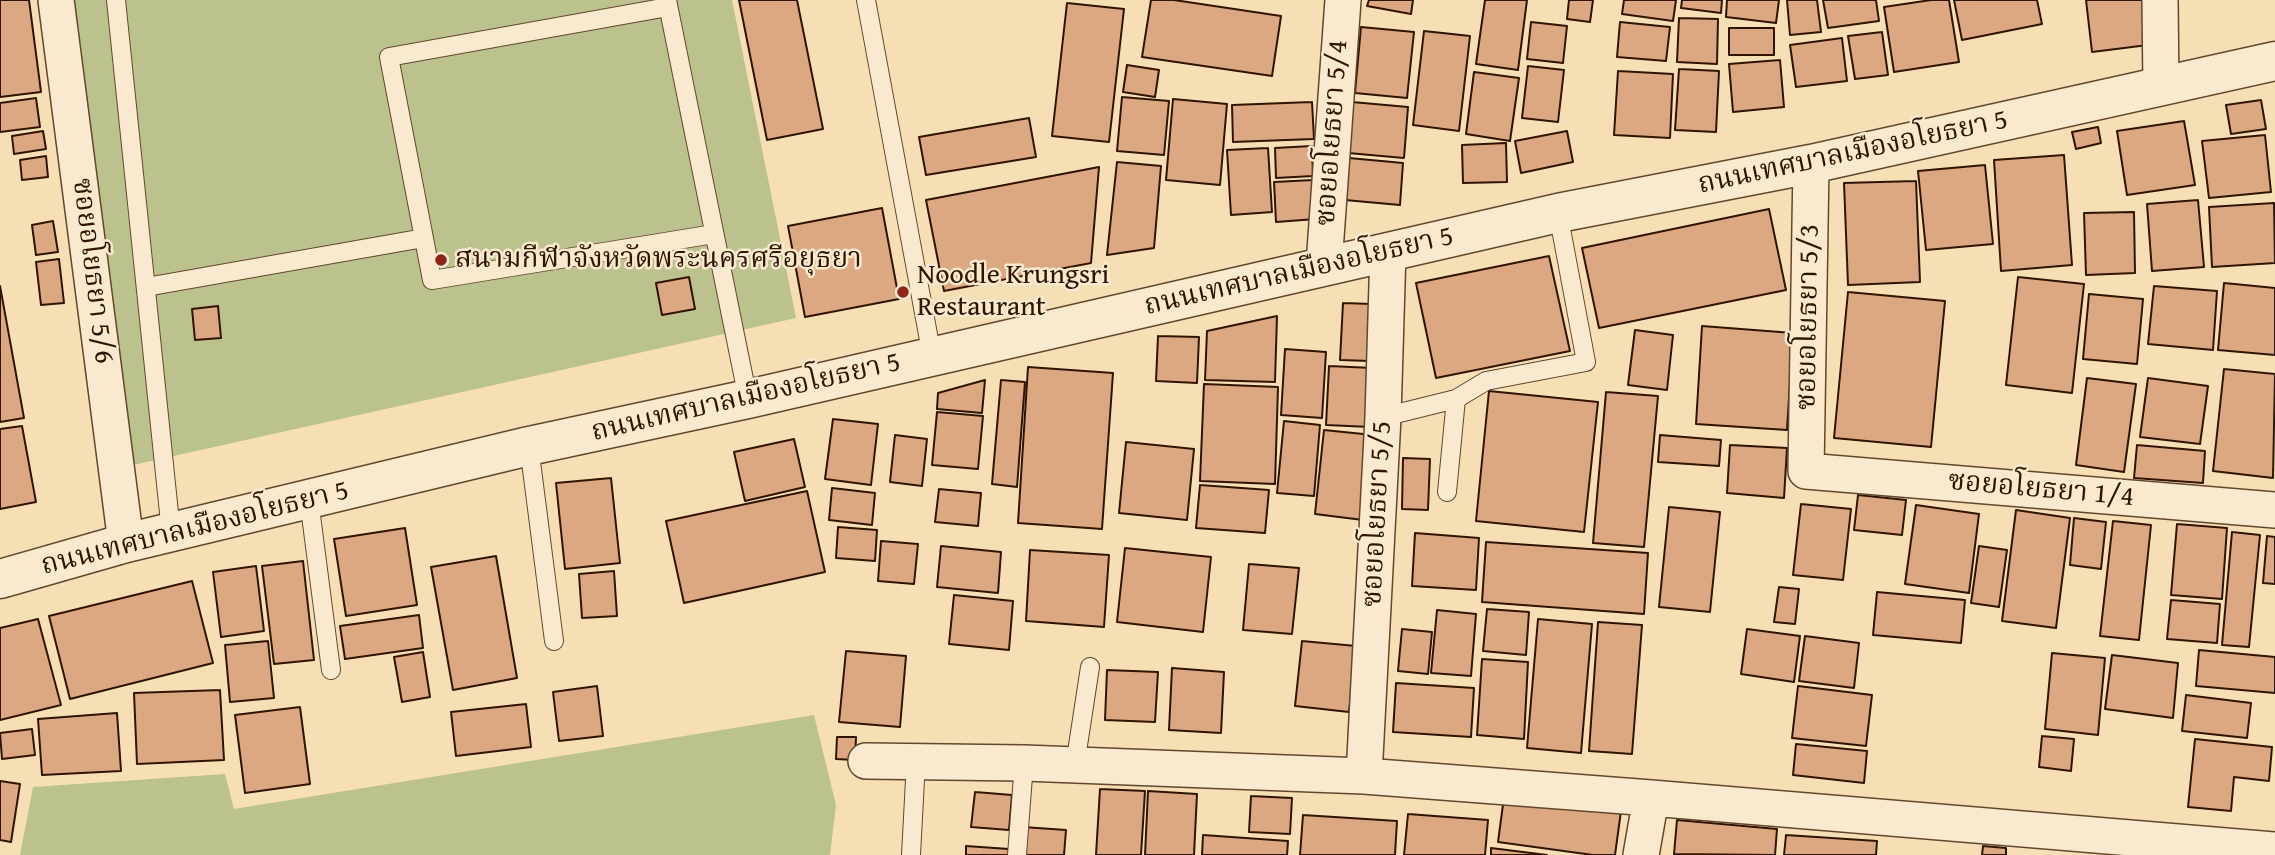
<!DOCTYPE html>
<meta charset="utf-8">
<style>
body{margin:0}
canvas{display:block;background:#f6dfb5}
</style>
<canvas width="2275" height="855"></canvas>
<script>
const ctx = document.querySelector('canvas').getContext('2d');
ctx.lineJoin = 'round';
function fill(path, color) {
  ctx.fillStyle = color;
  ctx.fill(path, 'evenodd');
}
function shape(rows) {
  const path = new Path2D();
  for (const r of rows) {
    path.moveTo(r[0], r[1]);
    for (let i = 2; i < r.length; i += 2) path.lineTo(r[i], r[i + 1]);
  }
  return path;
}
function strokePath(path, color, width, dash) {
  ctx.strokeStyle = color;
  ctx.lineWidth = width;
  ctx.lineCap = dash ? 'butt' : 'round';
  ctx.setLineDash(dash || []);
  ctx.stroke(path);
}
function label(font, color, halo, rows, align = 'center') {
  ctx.font = font + ' "Gentium Book Plus","Noto Serif Thai",serif';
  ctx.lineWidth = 5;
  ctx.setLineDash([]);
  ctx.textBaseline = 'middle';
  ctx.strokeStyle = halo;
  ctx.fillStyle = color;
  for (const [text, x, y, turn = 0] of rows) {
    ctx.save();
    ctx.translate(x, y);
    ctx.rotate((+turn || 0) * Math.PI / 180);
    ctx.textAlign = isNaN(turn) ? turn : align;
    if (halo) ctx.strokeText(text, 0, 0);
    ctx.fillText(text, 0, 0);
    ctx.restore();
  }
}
fill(shape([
 [65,0,732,0,796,318,124,467],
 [814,715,836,805,830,855,20,855,33,787,225,774,234,809]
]), '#bbc28e');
const building = shape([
 [0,0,29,0,41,92,0,97,0,0],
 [739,0,797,0,823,129,767,140,739,0],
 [1151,0,1174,0,1281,16,1272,76,1142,57,1151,0],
 [1369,0,1413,0,1411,14,1367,6,1369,0],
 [1485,0,1527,0,1518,70,1476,64,1485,0],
 [1569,0,1593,0,1590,22,1567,19,1569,0],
 [1624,0,1676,0,1673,21,1622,14,1624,0],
 [1682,0,1722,0,1721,13,1681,8,1682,0],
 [1727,0,1779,0,1776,23,1726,17,1727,0],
 [1787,0,1817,0,1821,32,1790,35,1787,0],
 [1823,0,1876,0,1879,21,1828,28,1823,0],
 [1931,0,1949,0,1959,62,1894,72,1884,7,1931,0],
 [1954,0,2037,0,2042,24,1962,40,1954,0],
 [2086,0,2143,0,2148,45,2092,52,2086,0],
 [1067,3,1124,9,1109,142,1052,136,1067,3],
 [1679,18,1718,19,1717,64,1677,62,1679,18],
 [1531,22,1567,26,1563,63,1527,59,1531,22],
 [1620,22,1670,27,1666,61,1617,57,1620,22],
 [1361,27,1414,32,1407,98,1355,93,1361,27],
 [1729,28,1774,28,1774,55,1729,55,1729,28],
 [1424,31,1470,36,1459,131,1413,125,1424,31],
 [1882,32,1888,75,1855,79,1848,36,1882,32],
 [1842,38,1847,81,1796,87,1790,45,1842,38],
 [1780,60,1784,107,1733,112,1729,64,1780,60],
 [1127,65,1159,70,1155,97,1123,92,1127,65],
 [1528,66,1564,70,1558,122,1522,118,1528,66],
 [1679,69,1719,71,1716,132,1675,130,1679,69],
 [1618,71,1673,74,1670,138,1614,135,1618,71],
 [1474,72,1519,78,1510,141,1466,134,1474,72],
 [1122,97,1169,101,1164,155,1117,151,1122,97],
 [36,98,40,127,0,132,0,103,36,98],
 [1173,99,1227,104,1220,185,1166,180,1173,99],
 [2261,100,2266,129,2231,134,2226,105,2261,100],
 [1312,102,1314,139,1233,142,1232,105,1312,102],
 [1352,102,1408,107,1404,158,1348,153,1352,102],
 [1029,118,1036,157,926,175,919,137,1029,118],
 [2184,121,2195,185,2127,195,2117,131,2184,121],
 [2098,127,2101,143,2076,149,2072,132,2098,127],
 [43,131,46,149,14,154,12,136,43,131],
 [1567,131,1573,162,1521,173,1515,141,1567,131],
 [2265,135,2271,192,2209,198,2202,141,2265,135],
 [1506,143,1507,182,1463,183,1462,145,1506,143],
 [1312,146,1313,176,1276,178,1275,148,1312,146],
 [1268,148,1272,212,1231,215,1227,150,1268,148],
 [2064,155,2072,265,2001,271,1994,160,2064,155],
 [46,156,48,177,22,180,20,160,46,156],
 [1349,158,1403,163,1400,205,1345,200,1349,158],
 [1117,162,1161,166,1154,248,1107,255,1117,162],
 [1985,165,1993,244,1926,250,1918,171,1985,165],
 [1099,167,1091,263,944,291,926,200,1099,167],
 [1313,180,1316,219,1276,222,1274,182,1313,180],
 [1916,181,1920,282,1848,285,1844,183,1916,181],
 [2198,200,2204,267,2152,271,2147,204,2198,200],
 [2274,203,2275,263,2212,267,2209,207,2274,203],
 [882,208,899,299,805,317,788,226,882,208],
 [1769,209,1786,290,1599,328,1582,248,1769,209],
 [2134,212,2135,273,2086,275,2084,213,2134,212],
 [53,221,58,252,36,255,32,225,53,221],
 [1549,256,1570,351,1436,378,1416,283,1549,256],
 [59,259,64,303,41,305,36,262,59,259],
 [689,277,695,309,662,315,656,283,689,277],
 [2018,277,2084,284,2072,393,2006,385,2018,277],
 [2224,283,2275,288,2275,355,2218,350,2224,283],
 [0,286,24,418,0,422,0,286],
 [2154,286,2217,291,2213,350,2148,344,2154,286],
 [1848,292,1945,301,1931,447,1834,438,1848,292],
 [2089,294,2143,299,2137,364,2083,359,2089,294],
 [1343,303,1372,304,1370,361,1340,360,1343,303],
 [218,306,221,338,195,340,192,309,218,306],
 [1277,316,1275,382,1205,380,1207,331,1277,316],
 [1702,326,1793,333,1787,430,1696,424,1702,326],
 [1635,330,1673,335,1667,390,1628,385,1635,330],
 [1158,336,1199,337,1197,383,1156,381,1158,336],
 [1285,349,1326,352,1322,418,1281,415,1285,349],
 [1329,366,1373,368,1370,427,1326,425,1329,366],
 [1028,367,1113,373,1102,529,1018,523,1028,367],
 [2224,369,2275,374,2273,478,2213,471,2224,369],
 [2087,378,2136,384,2124,472,2076,465,2087,378],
 [2148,378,2208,386,2200,444,2140,437,2148,378],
 [985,380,982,413,937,409,938,393,985,380],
 [1001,380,1025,382,1017,487,992,484,1001,380],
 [1204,384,1278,387,1275,484,1200,481,1204,384],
 [1489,391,1598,402,1584,532,1476,521,1489,391],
 [1606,392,1658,396,1644,547,1593,543,1606,392],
 [937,412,983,416,978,469,932,465,937,412],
 [833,419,878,424,871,485,825,479,833,419],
 [1284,421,1320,425,1314,496,1277,493,1284,421],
 [22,426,36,502,0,509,0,429,22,426],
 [1324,430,1373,435,1363,520,1315,514,1324,430],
 [895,435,927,439,922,486,890,482,895,435],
 [1660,435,1721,440,1719,466,1658,462,1660,435],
 [794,439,805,487,745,501,734,452,794,439],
 [1126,442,1194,449,1187,520,1119,513,1126,442],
 [1730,445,1787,448,1784,498,1727,493,1730,445],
 [2137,445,2205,451,2203,483,2134,478,2137,445],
 [1403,458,1430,459,1428,510,1402,509,1403,458],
 [611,478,620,563,565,569,556,483,611,478],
 [1200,485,1269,490,1265,533,1196,528,1200,485],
 [832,488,875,493,872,525,829,520,832,488],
 [939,489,981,493,978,526,935,522,939,489],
 [807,491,825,572,684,603,666,521,807,491],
 [1858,495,1906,500,1902,535,1854,530,1858,495],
 [1801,504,1851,509,1843,580,1793,575,1801,504],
 [1916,505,1979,514,1969,593,1905,584,1916,505],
 [1669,507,1720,512,1710,612,1659,607,1669,507],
 [2016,510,2070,518,2056,628,2002,621,2016,510],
 [2074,518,2106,522,2101,569,2070,565,2074,518],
 [2113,521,2151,525,2139,640,2100,636,2113,521],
 [2177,524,2227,528,2222,599,2171,595,2177,524],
 [838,527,877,530,875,561,836,558,838,527],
 [405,528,417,605,346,616,334,539,405,528],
 [2232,532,2260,535,2249,647,2222,645,2232,532],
 [1415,533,1479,538,1476,590,1412,586,1415,533],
 [2267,536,2275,537,2275,584,2263,583,2267,536],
 [881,541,918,544,914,584,878,581,881,541],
 [1486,542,1648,553,1644,614,1482,602,1486,542],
 [941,546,1001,552,998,593,937,587,941,546],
 [1979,546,2007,550,1999,607,1971,603,1979,546],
 [1125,548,1211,557,1203,632,1117,622,1125,548],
 [1030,550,1109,555,1104,627,1026,621,1030,550],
 [496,556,517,678,453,690,431,567,496,556],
 [303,561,314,660,274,664,262,566,303,561],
 [1249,564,1299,568,1292,634,1243,630,1249,564],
 [256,566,264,631,221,637,213,572,256,566],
 [614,571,617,616,582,618,579,574,614,571],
 [192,581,213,663,70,699,49,616,192,581],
 [1779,587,1799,589,1795,624,1774,622,1779,587],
 [1877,592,1965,600,1961,643,1873,635,1877,592],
 [954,595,1013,601,1009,650,949,644,954,595],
 [2171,600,2220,604,2217,643,2167,639,2171,600],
 [1487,609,1529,612,1526,655,1483,651,1487,609],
 [1437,610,1476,614,1471,676,1431,673,1437,610],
 [419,615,423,648,345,659,340,626,419,615],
 [38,619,61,705,0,720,0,628,38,619],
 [1538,619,1592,624,1581,753,1527,748,1538,619],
 [1598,622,1642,625,1632,754,1589,751,1598,622],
 [1402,629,1432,632,1428,674,1398,671,1402,629],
 [1747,629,1800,636,1794,682,1741,674,1747,629],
 [1805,636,1859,643,1854,688,1799,681,1805,636],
 [268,641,274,698,230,702,225,645,268,641],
 [1302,641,1356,646,1349,712,1295,706,1302,641],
 [2199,650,2275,657,2275,693,2196,686,2199,650],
 [846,651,906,656,900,727,839,722,846,651],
 [423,652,430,697,402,702,394,657,423,652],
 [2052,653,2105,658,2098,735,2045,729,2052,653],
 [2112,655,2178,663,2173,718,2105,709,2112,655],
 [1482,659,1528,662,1524,739,1477,735,1482,659],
 [1172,668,1224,672,1221,733,1169,730,1172,668],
 [1107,670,1158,672,1155,722,1105,720,1107,670],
 [1396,683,1474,688,1471,737,1393,732,1396,683],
 [597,686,603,736,559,741,553,692,597,686],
 [1798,686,1872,695,1866,746,1792,738,1798,686],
 [220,690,224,760,137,764,134,693,220,690],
 [2186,695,2251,703,2247,738,2182,731,2186,695],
 [526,704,531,747,456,756,451,712,526,704],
 [300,707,310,784,245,793,235,715,300,707],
 [117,713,121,771,42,775,38,719,117,713],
 [32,729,35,755,2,759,0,733,32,729],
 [2042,736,2074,739,2071,771,2039,767,2042,736],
 [837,737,856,737,855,760,836,759,837,737],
 [2195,739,2272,747,2269,781,2234,777,2231,811,2188,807,2195,739],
 [1796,744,1867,751,1864,783,1793,775,1796,744],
 [0,781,20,784,11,842,0,840,0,781],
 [1100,789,1145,791,1141,855,1096,855,1100,789],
 [1148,791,1197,794,1194,855,1145,855,1148,791],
 [975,792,1012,795,1009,830,971,827,975,792],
 [1251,796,1292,798,1290,834,1249,832,1251,796],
 [1504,797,1621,811,1615,855,1593,855,1498,842,1504,797],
 [1408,814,1488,820,1485,855,1404,855,1408,814],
 [1303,815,1397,821,1395,855,1300,855,1303,815],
 [1677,820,1777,829,1775,855,1674,854,1677,820],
 [1023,827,1066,830,1064,855,1022,855,1023,827],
 [1203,835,1288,841,1287,855,1202,855,1203,835],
 [1786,835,1877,841,1876,855,1784,855,1786,835],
 [966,846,1009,849,1009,855,966,855,966,846],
 [1983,846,2006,848,2006,855,1982,855,1983,846],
 [1491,848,1547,855,1491,855,1491,848]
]);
fill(building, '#dca882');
strokePath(building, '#301400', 2);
const service = shape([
 [116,0,171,532],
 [667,0,748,399],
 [866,0,932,356],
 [668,7,389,57,432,280,714,234],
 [146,287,424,238],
 [1383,417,1456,399,1486,381,1586,362,1558,213],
 [529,446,554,641],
 [1447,492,1456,399],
 [309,500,331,670],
 [1075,765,1090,667],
 [911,855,916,761],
 [1017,855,1024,763]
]);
const minor = shape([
 [56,0,126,543],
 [2160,0,2161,87],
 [1811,164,1806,471,2275,510],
 [1324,265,1343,0],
 [866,761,1024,763,1364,776,1651,798,2275,850],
 [1364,776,1383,417,1388,251],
 [1641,855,1651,798]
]);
const tertiary = shape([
 [0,579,126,543,529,446,748,399,1558,213,1811,164,2275,61]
]);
strokePath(service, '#62472d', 20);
strokePath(minor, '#62472d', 38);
strokePath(tertiary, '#62472d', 41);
strokePath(service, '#f9eacf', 18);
strokePath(minor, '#f9eacf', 35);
strokePath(tertiary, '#f9eacf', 38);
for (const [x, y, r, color] of [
 [441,260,7,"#8f2418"],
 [903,292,7,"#8f2418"]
]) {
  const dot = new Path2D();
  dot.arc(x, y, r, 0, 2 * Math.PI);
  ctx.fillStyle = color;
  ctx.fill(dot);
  strokePath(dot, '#f9eacf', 2.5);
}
label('28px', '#301400', '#f9eacf', [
 ["ซอยอโยธยา 5/4",1333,133,-86],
 ["ถนนเทศบาลเมืองอโยธยา 5",1853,153,-12],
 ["ซอยอโยธยา 5/6",92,271,83],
 ["ถนนเทศบาลเมืองอโยธยา 5",1299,272,-13],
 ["ซอยอโยธยา 5/3",1809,317,-89],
 ["ถนนเทศบาลเมืองอโยธยา 5",746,398,-13],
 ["ซอยอโยธยา 1/4",2041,490,5],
 ["ซอยอโยธยา 5/5",1378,514,-87],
 ["ถนนเทศบาลเมืองอโยธยา 5",195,529,-14]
]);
label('28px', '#301400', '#f9eacf', [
 ["สนามกีฬาจังหวัดพระนครศรีอยุธยา",455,260],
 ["Noodle Krungsri",917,276],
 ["Restaurant",917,308]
], 'left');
</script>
